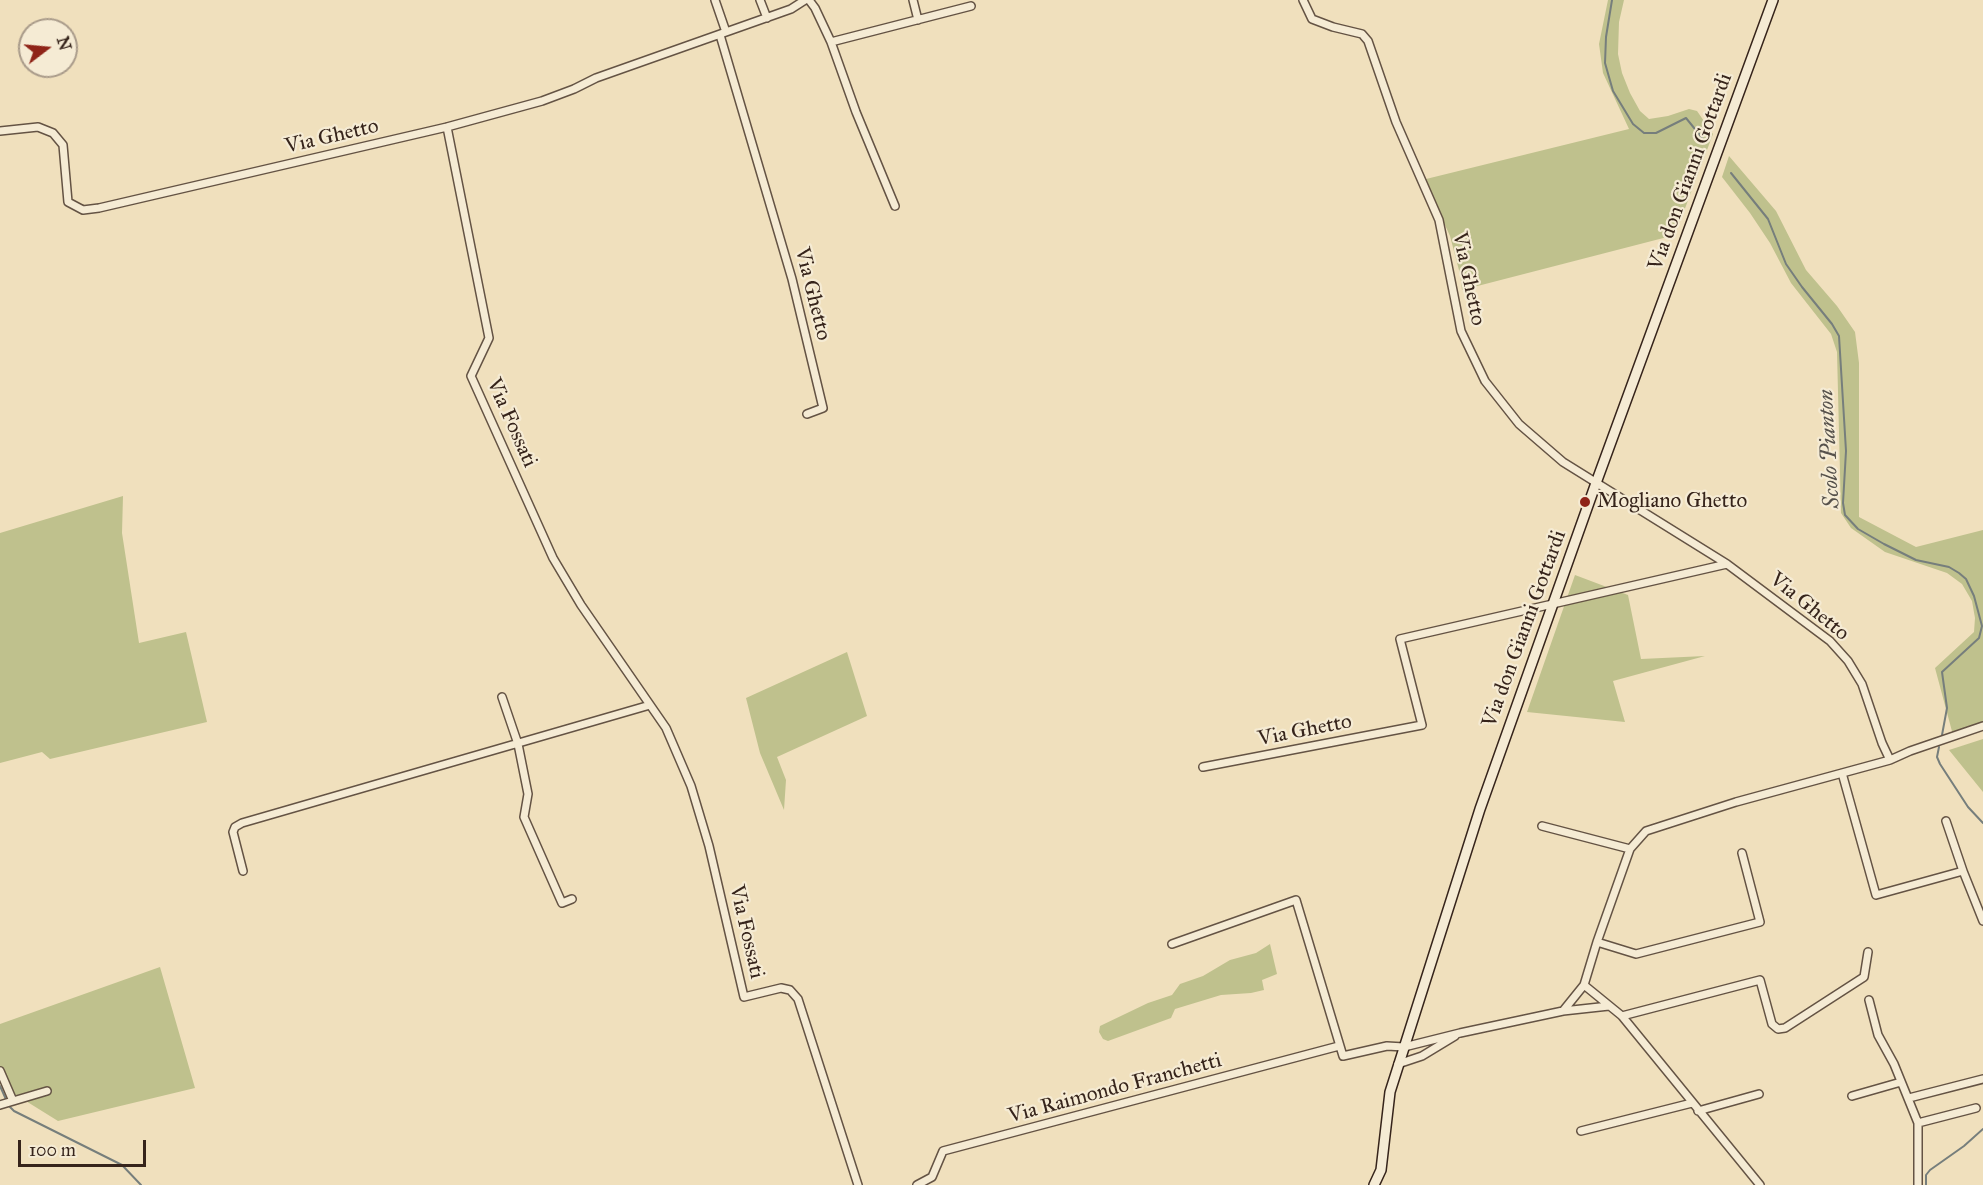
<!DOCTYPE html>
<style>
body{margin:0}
#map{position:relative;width:1983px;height:1185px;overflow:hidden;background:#f0e0bd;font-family:"IM FELL Great Primer",serif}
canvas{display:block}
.north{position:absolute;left:18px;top:18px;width:60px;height:60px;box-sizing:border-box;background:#f5ebd4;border:2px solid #a99b8a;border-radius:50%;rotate:74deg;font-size:16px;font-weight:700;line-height:24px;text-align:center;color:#36241b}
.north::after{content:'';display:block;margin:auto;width:21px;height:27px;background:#8f2418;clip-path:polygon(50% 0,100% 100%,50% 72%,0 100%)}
.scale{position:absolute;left:18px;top:1140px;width:128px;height:27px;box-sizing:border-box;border:3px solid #36241b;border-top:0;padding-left:8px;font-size:18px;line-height:21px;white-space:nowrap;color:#36241b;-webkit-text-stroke:4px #f5ebd4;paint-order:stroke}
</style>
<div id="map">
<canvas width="1983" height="1185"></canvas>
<div class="north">N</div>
<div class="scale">100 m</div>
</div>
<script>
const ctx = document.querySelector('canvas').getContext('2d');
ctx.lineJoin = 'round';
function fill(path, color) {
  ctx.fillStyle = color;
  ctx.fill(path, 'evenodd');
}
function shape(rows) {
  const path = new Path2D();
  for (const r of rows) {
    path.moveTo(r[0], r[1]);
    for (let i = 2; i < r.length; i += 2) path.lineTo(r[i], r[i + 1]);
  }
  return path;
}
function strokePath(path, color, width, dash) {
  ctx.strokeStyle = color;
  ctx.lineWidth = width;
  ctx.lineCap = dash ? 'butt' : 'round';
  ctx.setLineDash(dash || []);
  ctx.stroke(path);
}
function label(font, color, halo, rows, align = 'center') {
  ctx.font = font + ' "IM FELL Great Primer",serif';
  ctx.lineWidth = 4.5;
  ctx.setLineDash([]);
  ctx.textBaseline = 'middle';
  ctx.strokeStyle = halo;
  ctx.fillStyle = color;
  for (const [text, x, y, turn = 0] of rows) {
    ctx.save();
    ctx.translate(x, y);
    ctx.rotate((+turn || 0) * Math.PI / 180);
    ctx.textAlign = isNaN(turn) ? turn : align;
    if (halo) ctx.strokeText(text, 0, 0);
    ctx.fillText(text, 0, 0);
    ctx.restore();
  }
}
fill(shape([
 [1608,0,1624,0,1619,22,1618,54,1622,73,1630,93,1640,111,1649,119,1668,116,1689,109,1697,111,1713,134,1675,235,1462,290,1460,274,1450,236,1440,214,1422,180,1629,129,1603,73,1599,44],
 [1729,156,1776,211,1806,270,1837,306,1855,332,1859,363,1859,517,1916,547,1983,530,1983,725,1953,735,1935,668,1974,632,1975,618,1972,601,1962,584,1947,573,1885,552,1851,528,1841,513,1837,352,1831,334,1791,283,1770,243,1750,213,1722,177],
 [123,496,122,533,139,643,186,632,207,722,50,759,42,752,0,763,0,533],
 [1575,575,1628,595,1641,659,1705,656,1613,681,1625,722,1527,712],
 [847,652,867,716,777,757,786,780,784,810,760,753,746,698],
 [1983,739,1983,792,1949,750],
 [1270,944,1277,974,1262,980,1264,990,1251,993,1221,995,1175,1009,1171,1018,1108,1041,1103,1039,1099,1032,1100,1026,1148,1003,1172,995,1180,984,1203,976,1230,960,1256,953],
 [160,967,195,1088,58,1121,21,1098,13,1101,0,1072,0,1024]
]), '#bfc18d');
strokePath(shape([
 [1612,0,1606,37,1605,63,1613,91,1633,124,1644,133,1656,133,1686,118,1703,139],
 [1731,173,1768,219,1786,264,1802,287,1832,324,1839,336,1846,451,1843,503,1845,515,1858,529,1884,544,1916,560,1949,567,1959,573,1966,579,1974,596,1982,626,1979,638,1942,672,1947,708,1942,735],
 [1939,747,1937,757,1940,764,1968,807,1983,823],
 [0,1086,9,1106,14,1111,122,1165,141,1185],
 [1926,1185,1926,1175,1930,1170,1964,1146,1983,1129]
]), '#767e7c', 2);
const minor = shape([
 [715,0,726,32],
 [760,0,767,18],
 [809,0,815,8,831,42,856,112,895,206],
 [913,0,918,20],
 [1303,0,1312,19,1333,27,1362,34,1368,41,1396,122,1439,220,1461,331,1485,381,1519,424,1563,462,1727,564,1830,641,1848,661,1862,684,1882,743,1890,760,1910,751,1983,726],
 [720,35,792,279,823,408,807,414],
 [831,42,971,6],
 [447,127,489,338,471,376,553,558,581,605,666,728,691,786,709,846,744,997,781,988,790,990,798,999,858,1185],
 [0,131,38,127,53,133,63,145,68,202,83,210,99,208,447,127,542,101,574,89,596,78,791,9,805,0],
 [502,697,518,744,528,794,524,817,562,903,572,899],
 [1203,767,1422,725,1400,639,1727,564],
 [1842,773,1876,895,1963,871,1983,921],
 [1946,821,1963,871],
 [1630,849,1646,831,1736,802,1890,760],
 [243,871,233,832,235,827,242,823,650,705],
 [1597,942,1636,954,1760,922,1742,853],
 [1172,944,1296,900,1343,1056,1387,1046,1404,1047,1460,1033,1563,1011,1584,985,1597,942,1630,849,1542,826],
 [1584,985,1622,1016,1760,1185],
 [1869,1000,1878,1035,1894,1064,1918,1123,1918,1185],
 [1563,1011,1609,1006],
 [1622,1016,1760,980,1772,1024,1778,1029,1785,1028,1864,977,1868,952],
 [1398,1064,1422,1056,1455,1036],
 [0,1071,13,1101],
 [1852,1096,1901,1082],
 [1909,1098,1983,1079],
 [0,1105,47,1091],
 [1698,1111,1759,1094],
 [1918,1123,1976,1108],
 [1581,1131,1692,1103],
 [917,1185,932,1177,943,1151,1339,1046]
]);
const secondary = shape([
 [1374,1185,1381,1170,1390,1092,1480,809,1596,483,1773,0]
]);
strokePath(minor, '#645344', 10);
strokePath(secondary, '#36241b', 12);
strokePath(minor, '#f5ebd4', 7);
strokePath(secondary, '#f5ebd4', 9);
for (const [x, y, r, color] of [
 [1585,502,6,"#8f2418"]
]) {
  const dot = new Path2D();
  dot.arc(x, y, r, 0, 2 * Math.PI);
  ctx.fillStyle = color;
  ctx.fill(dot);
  strokePath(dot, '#f5ebd4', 2);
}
label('21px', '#36241b', '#f5ebd4', [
 ["Via Ghetto",332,137,-13],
 ["Via don Gianni Gottardi",1691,172,-70],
 ["Via Ghetto",1468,279,78],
 ["Via Ghetto",812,294,76],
 ["Via Fossati",511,423,66],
 ["Via Ghetto",1809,607,39],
 ["Via don Gianni Gottardi",1525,629,-70],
 ["Via Ghetto",1305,731,-11],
 ["Via Fossati",746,932,77],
 ["Via Raimondo Franchetti",1115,1089,-15]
]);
label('21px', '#36241b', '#f5ebd4', [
 ["Mogliano Ghetto",1597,502]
], 'left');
label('italic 22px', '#56514b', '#f5ebd4', [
 ["Scolo Pianton",1830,449,-93]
]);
</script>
